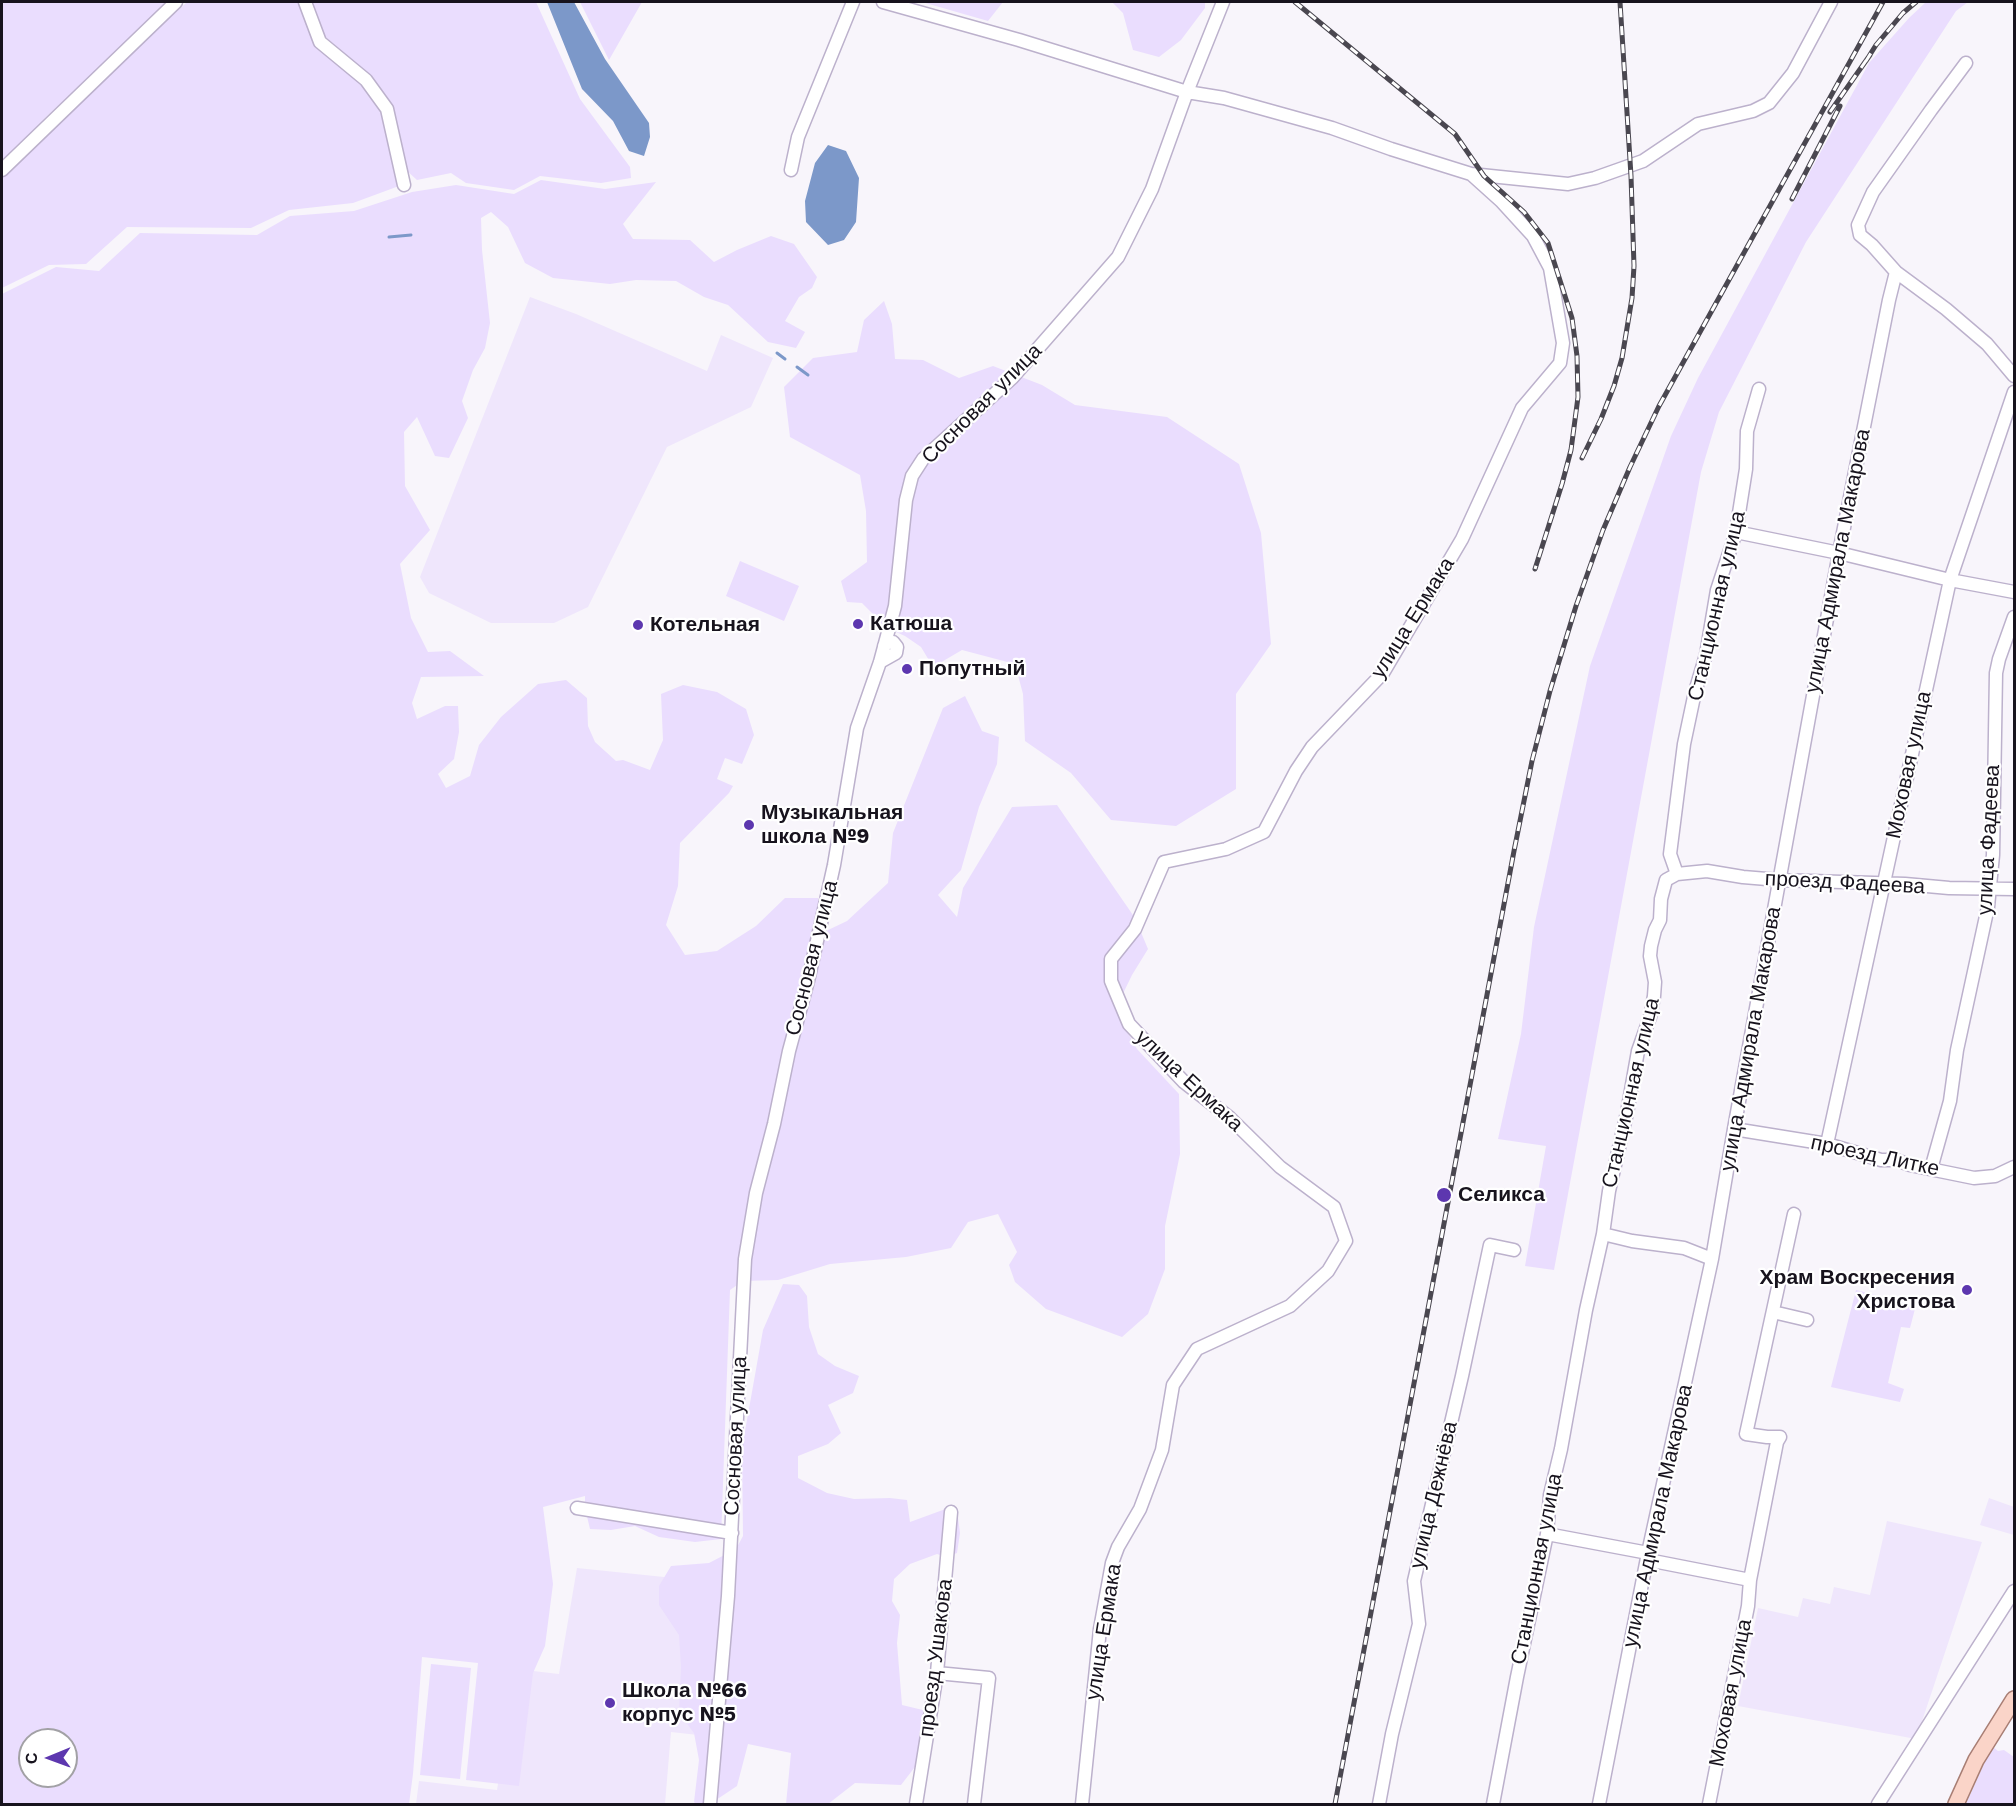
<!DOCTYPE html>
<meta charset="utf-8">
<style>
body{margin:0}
#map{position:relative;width:2016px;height:1806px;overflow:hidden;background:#f8f5fb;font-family:"Work Sans",sans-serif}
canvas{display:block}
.frame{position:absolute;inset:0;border:3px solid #17131d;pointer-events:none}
.north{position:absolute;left:18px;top:1728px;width:60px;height:60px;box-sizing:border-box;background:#fff;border:2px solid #a2a1a5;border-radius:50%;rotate:269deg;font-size:16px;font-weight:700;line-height:24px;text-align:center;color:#17131d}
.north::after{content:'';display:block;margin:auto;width:21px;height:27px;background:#5d37af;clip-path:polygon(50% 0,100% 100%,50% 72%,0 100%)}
</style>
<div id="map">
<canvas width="2016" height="1806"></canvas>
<div class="frame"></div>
<div class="north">С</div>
</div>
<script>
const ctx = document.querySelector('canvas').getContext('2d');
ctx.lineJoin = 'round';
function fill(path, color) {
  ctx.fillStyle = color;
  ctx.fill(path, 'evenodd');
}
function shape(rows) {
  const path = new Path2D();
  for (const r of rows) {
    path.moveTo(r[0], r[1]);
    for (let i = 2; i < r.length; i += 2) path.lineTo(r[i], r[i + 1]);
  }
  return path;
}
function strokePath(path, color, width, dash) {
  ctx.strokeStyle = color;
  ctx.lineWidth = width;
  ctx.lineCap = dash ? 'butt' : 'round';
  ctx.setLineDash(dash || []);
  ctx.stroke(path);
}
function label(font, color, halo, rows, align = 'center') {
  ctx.font = font + ' "Work Sans",sans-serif';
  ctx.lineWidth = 4.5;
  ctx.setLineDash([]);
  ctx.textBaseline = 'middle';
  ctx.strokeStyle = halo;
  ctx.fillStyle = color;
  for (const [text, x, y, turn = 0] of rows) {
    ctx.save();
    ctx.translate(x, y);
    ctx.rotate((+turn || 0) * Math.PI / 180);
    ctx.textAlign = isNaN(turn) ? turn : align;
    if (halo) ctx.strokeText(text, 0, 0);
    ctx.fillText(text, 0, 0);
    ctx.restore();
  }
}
fill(shape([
 [530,297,576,314,707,371,721,335,773,358,751,407,667,447,588,607,554,623,491,623,429,593,420,577],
 [1989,1498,2014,1507,2014,1535,1980,1525],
 [1887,1521,1982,1542,1916,1739,1738,1706,1758,1608,1798,1617,1803,1598,1830,1604,1834,1587,1870,1595],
 [577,1568,722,1583,707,1736,671,1732,665,1804,416,1804,419,1781,497,1790,516,1669,559,1674]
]), '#efe6fc');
fill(shape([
 [2,2,168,2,46,117,2,162],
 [187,2,298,2,311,37,361,84,384,113,399,186,353,203,289,210,251,228,127,227,86,264,49,265,2,288,2,177],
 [311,2,536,2,580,99,630,167,631,178,601,183,540,176,514,190,466,183,451,173,417,180,406,170,390,109,366,72,322,34],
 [580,2,642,2,609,60],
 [922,2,1003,2,988,21],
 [1112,2,1205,2,1205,8,1181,40,1159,57,1133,50,1123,13],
 [1926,2,1968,2,1956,11,1806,242,1719,412,1701,472,1554,1270,1525,1266,1546,1146,1498,1139,1521,1034,1534,927,1590,666,1671,436,1698,378,1869,63,1909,18],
 [541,180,605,189,656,182,623,224,633,239,690,240,714,262,737,250,771,236,794,244,817,277,812,288,799,297,785,321,805,332,796,348,768,342,728,305,704,297,676,281,636,280,610,284,553,278,525,263,508,227,491,212,481,218,482,250,490,323,485,348,473,370,462,401,468,418,449,458,435,456,417,417,404,432,405,486,430,530,400,564,411,618,428,652,450,651,484,676,421,677,412,703,417,719,445,706,458,706,459,732,454,759,438,774,446,788,470,776,479,745,501,717,538,684,566,680,587,698,588,726,595,742,616,761,623,760,650,770,663,740,661,694,683,685,717,692,746,709,754,735,742,764,725,758,717,779,733,786,729,793,680,843,678,886,666,925,685,955,717,951,756,926,785,898,818,898,820,916,826,931,847,921,888,883,893,833,943,708,965,696,982,731,999,737,997,764,979,807,961,870,938,895,957,917,963,888,1012,807,1057,805,1135,918,1148,949,1132,975,1115,1010,1137,1049,1179,1094,1180,1154,1165,1226,1165,1269,1148,1314,1122,1337,1046,1309,1015,1282,1009,1265,1017,1252,998,1214,968,1222,951,1248,906,1257,830,1264,778,1280,743,1281,730,1290,721,1539,695,1542,659,1537,635,1526,611,1530,590,1529,585,1508,585,1496,543,1507,553,1584,545,1646,533,1673,519,1786,466,1780,478,1663,422,1657,413,1774,409,1804,2,1804,2,294,56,267,99,271,140,233,257,235,290,216,354,211,412,192,456,185,514,194],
 [30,1740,66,1740,66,1776,30,1776],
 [884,301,892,324,895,359,923,360,959,378,993,366,1042,385,1075,405,1167,417,1239,464,1261,533,1271,644,1236,694,1236,789,1176,826,1111,820,1071,773,1025,741,1023,694,1015,664,962,650,933,667,921,647,905,636,876,623,873,614,862,603,847,602,841,581,867,562,866,511,860,475,790,437,784,387,813,358,857,352,864,320],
 [740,561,799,586,784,621,726,596],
 [783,1284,799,1285,807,1296,809,1327,818,1354,835,1366,859,1376,853,1393,828,1405,841,1433,828,1444,798,1456,798,1478,827,1493,854,1499,890,1498,907,1500,910,1522,951,1507,957,1510,960,1533,957,1553,946,1557,937,1554,910,1564,894,1579,892,1601,900,1615,897,1643,902,1705,927,1711,918,1763,901,1785,855,1783,828,1804,786,1804,791,1753,748,1744,737,1786,710,1804,696,1804,694,1802,699,1760,694,1733,679,1713,681,1667,679,1635,659,1605,659,1586,671,1566,709,1563,736,1549,743,1536,742,1448,763,1330],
 [1856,1290,1916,1305,1910,1328,1901,1327,1888,1383,1904,1389,1900,1402,1831,1387],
 [431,1664,471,1668,460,1779,420,1775],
 [1992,1746,1998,1751,2004,1750,2014,1757,2014,1804,1966,1804]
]), '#eaddfe');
fill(shape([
 [547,2,574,2,605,59,649,123,650,137,644,156,629,151,613,121,582,89],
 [828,145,846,151,859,178,856,222,844,240,828,245,806,222,805,201,815,163]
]), '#7c98c9');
strokePath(shape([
 [389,237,411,235],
 [777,353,785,359],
 [797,367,808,375]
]), '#7c98c9', 3);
const minor = shape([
 [305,2,320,42,366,80,387,109,404,185],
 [883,2,1019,40,1187,92,1224,98,1332,128,1391,149,1471,174,1568,184,1595,178,1643,161,1698,124,1753,111,1769,103,1793,73,1831,2],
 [1966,63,1931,110,1873,192,1858,225,1860,235,1872,245,1896,272,1946,309,1987,344,2014,376],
 [2,170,176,2],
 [791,170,798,137,853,2],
 [1736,532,1839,553,1950,580,2014,592],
 [880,662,896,653,897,647,893,642,887,643,884,646],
 [1677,874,1707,871,1743,877,1779,880,1905,884,1949,888,2014,889],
 [1734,1129,1827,1144,1881,1160,1896,1160,1910,1165,1974,1178,1995,1176,2014,1167],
 [1827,1144,1950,580,2014,392],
 [1931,1169,1950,1101,1957,1050,1988,907,1993,855,1996,673,1999,659,2014,617],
 [1603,1234,1632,1241,1684,1248,1712,1259],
 [1773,1312,1807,1320],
 [577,1508,732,1533],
 [1547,1534,1648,1553],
 [1648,1560,1750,1580],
 [937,1673,989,1678,974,1804],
 [710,1804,728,1596,745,1259,756,1193,774,1124,789,1051,808,981,834,865,857,728,880,662,895,606,906,500,912,476,923,459,1012,378,1118,257,1152,189,1187,92,1223,2],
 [916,1804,937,1673,951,1512],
 [1082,1804,1100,1629,1112,1563,1118,1547,1140,1509,1162,1450,1173,1385,1197,1349,1290,1306,1328,1271,1346,1241,1334,1207,1280,1167,1230,1118,1184,1082,1129,1024,1111,981,1111,959,1135,929,1164,862,1226,849,1264,832,1296,771,1312,747,1383,673,1462,539,1522,408,1560,363,1563,343,1550,268,1533,236,1501,201,1471,174],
 [1379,1804,1392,1734,1419,1624,1414,1581,1462,1376,1490,1245,1514,1250],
 [1493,1804,1517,1677,1547,1534,1550,1495,1561,1449,1586,1310,1603,1234,1609,1191,1627,1113,1638,1051,1650,1017,1654,996,1655,982,1650,956,1651,946,1655,930,1660,920,1661,899,1666,880,1677,874,1670,854,1684,744,1695,692,1706,655,1717,590,1736,532,1746,469,1747,431,1759,389],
 [1599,1804,1648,1553,1712,1259,1734,1129,1839,553,1889,300,1896,272],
 [1709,1804,1748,1606,1750,1580,1777,1442,1780,1437,1767,1437,1746,1434,1794,1214],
 [1878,1804,2014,1591]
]);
const major = shape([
 [1956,1804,1976,1760,2014,1699]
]);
strokePath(minor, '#bcb1cc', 15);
strokePath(major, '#a87e74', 18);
strokePath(minor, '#fff', 12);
strokePath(major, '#fad4c8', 15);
const rail = shape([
 [1295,2,1455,134,1484,176,1524,212,1548,243,1572,318,1577,356,1578,397,1571,450,1562,484,1535,569],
 [1866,61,1876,45,1903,13,1916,2],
 [1830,112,1870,55],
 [1792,199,1840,106],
 [1582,458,1601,419,1614,386,1622,358,1632,298,1634,266,1631,176,1620,2],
 [1335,1804,1514,851,1532,761,1550,691,1576,606,1603,530,1630,467,1659,406,1883,2]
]);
strokePath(rail, '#4a4750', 5);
strokePath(rail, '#fff', 3, [9]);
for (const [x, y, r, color] of [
 [858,624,6,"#5d37af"],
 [638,625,6,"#5d37af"],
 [907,669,6,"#5d37af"],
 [749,825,6,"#5d37af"],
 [1444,1195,8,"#5d37af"],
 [1967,1290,6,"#5d37af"],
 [610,1703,6,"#5d37af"]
]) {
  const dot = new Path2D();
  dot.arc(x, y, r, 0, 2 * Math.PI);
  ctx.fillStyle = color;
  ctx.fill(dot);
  strokePath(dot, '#fff', 2);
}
label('21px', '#17131d', '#fff', [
 ["Сосновая улица",982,404,-45],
 ["улица Адмирала Макарова",1838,561,-79],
 ["Станционная улица",1717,606,-77],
 ["улица Ермака",1413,618,-58],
 ["Моховая улица",1909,765,-78],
 ["улица Фадеева",1989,840,-87],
 ["проезд Фадеева",1845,883,3],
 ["Сосновая улица",812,958,-76],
 ["улица Адмирала Макарова",1751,1039,-80],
 ["улица Ермака",1189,1081,43],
 ["Станционная улица",1631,1093,-77],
 ["проезд Литке",1875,1156,12],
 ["Сосновая улица",736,1436,-87],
 ["улица Дежнёва",1434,1495,-77],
 ["улица Адмирала Макарова",1658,1516,-78],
 ["Станционная улица",1537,1569,-79],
 ["улица Ермака",1104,1632,-81],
 ["проезд Ушакова",936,1658,-83],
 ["Моховая улица",1731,1693,-79]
]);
label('bold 21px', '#17131d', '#fff', [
 ["Катюша",870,624],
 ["Котельная",650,625],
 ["Попутный",919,669],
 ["Музыкальная",761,813],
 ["школа №9",761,837],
 ["Селикса",1458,1195],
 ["Храм Воскресения",1955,1278,"right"],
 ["Христова",1955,1302,"right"],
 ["Школа №66",622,1691],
 ["корпус №5",622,1715]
], 'left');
</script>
